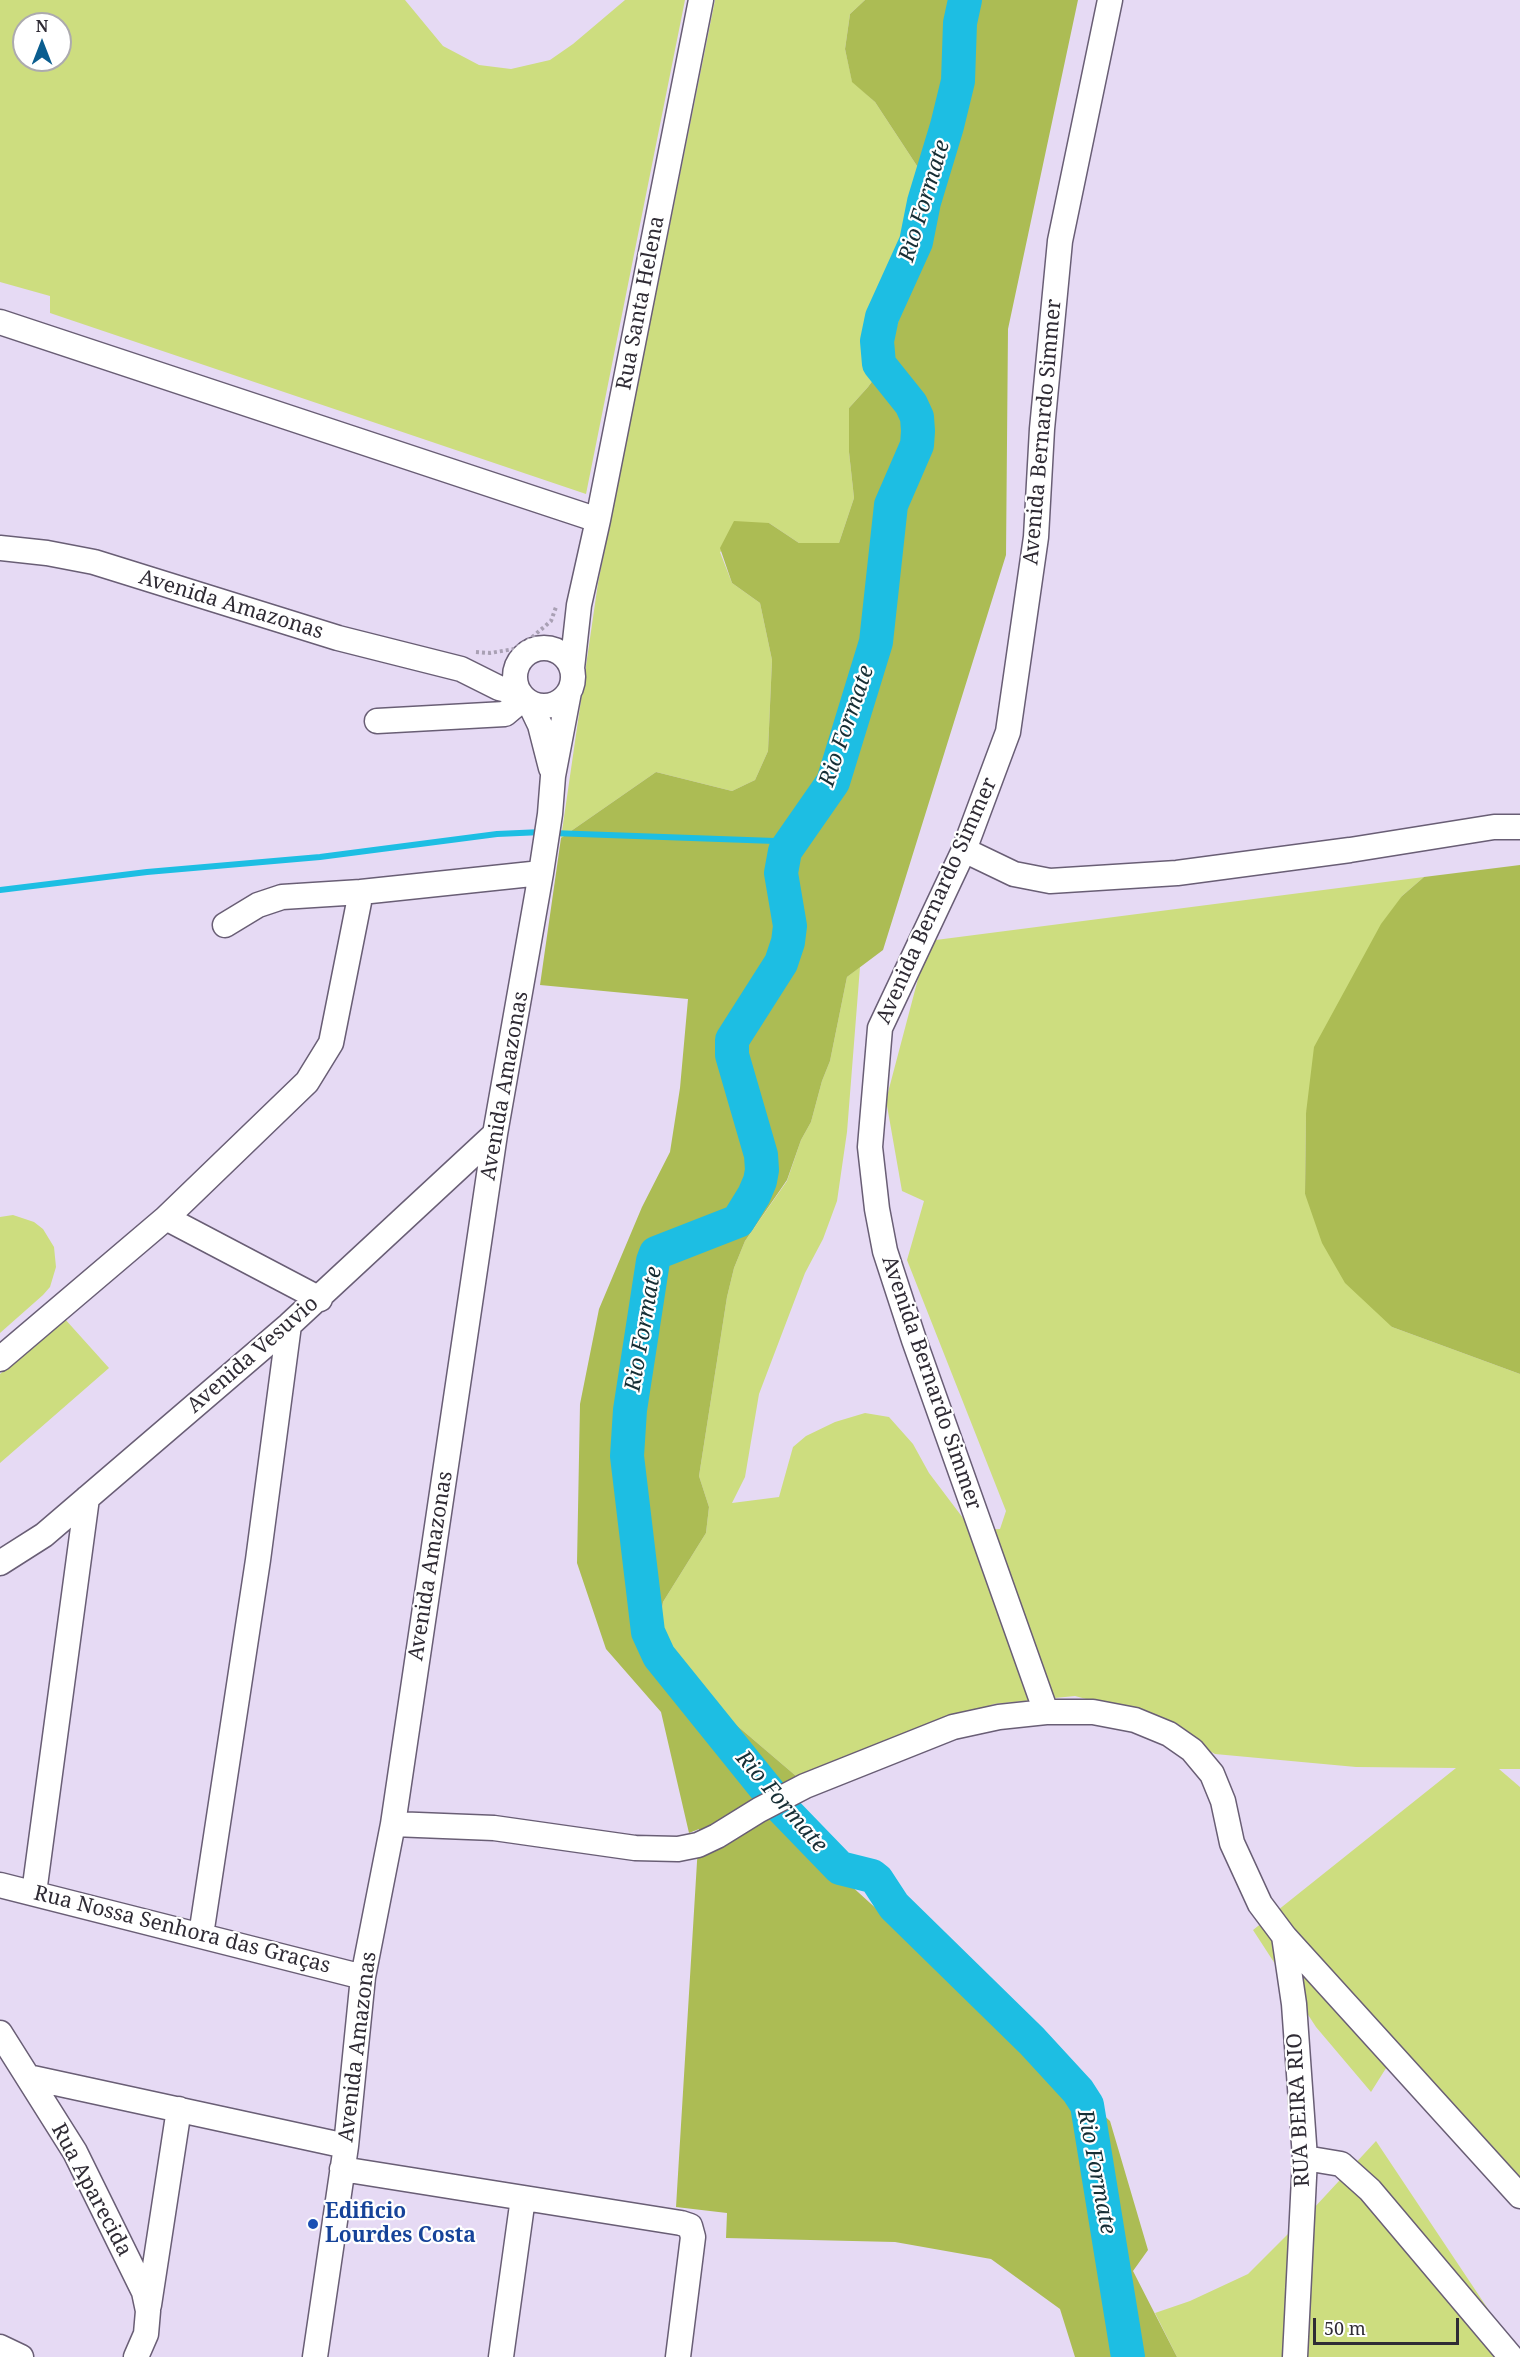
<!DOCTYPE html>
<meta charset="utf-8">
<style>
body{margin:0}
#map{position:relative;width:1520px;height:2357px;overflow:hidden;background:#e6daf4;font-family:"Noto Serif",serif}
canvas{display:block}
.north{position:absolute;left:12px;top:12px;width:60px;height:60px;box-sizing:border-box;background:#fff;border:2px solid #acaaae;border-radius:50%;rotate:0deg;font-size:16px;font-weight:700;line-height:24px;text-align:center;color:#2f2b34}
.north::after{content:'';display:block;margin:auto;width:21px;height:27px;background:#0a5d8f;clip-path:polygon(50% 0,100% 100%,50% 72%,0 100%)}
.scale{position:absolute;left:1313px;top:2318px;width:146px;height:27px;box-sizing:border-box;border:3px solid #2f2b34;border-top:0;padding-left:8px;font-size:18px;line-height:21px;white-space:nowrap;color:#2f2b34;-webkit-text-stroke:4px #fff;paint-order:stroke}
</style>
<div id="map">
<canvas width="1520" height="2357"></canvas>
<div class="north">N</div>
<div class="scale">50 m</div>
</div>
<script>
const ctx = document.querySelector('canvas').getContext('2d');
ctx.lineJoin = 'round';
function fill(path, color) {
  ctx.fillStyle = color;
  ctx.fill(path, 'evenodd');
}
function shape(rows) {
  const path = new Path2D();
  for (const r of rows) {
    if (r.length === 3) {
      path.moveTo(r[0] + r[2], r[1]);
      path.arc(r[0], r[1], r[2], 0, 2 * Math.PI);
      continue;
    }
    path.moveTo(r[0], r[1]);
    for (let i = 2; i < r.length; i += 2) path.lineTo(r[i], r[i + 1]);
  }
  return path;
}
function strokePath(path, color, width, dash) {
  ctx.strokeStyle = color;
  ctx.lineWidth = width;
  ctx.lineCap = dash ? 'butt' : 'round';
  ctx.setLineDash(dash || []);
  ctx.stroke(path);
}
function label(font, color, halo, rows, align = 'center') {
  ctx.font = font + ' "Noto Serif",serif';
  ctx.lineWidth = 4.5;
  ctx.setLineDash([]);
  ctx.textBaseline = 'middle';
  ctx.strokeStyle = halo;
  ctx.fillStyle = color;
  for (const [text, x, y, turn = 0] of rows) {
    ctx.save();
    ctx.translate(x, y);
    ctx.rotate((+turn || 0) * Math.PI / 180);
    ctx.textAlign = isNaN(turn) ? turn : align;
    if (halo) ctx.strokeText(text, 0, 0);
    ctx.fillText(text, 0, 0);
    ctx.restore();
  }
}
fill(shape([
 [0,0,405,0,443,46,479,65,511,69,550,60,573,44,625,0,685,0,586,494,50,313,50,296,0,282],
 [24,24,60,24,60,60,24,60],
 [715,0,865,0,850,14,845,49,852,81,875,102,921,172,928,245,917,278,900,315,887,361,868,387,849,408,849,452,854,498,839,543,799,543,769,523,720,552,732,583,760,603,772,660,768,751,755,780,732,791,656,772,561,838,598,583],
 [1424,877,1402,896,1306,1113,1305,1194,1392,1327,1520,1374,1520,1769,1499,1769,1520,1787,1520,2190,1388,2065,1371,2092,1316,2027,1253,1930,1456,1768,1356,1767,1215,1754,1149,1716,1075,1696,994,1704,796,1776,680,1677,656,1646,663,1602,706,1533,709,1507,699,1476,727,1297,734,1268,745,1241,787,1181,801,1140,811,1122,822,1081,830,1061,847,977,860,967,847,1132,837,1201,823,1239,805,1273,759,1394,745,1477,732,1503,779,1497,793,1447,806,1436,835,1422,865,1413,889,1417,913,1444,929,1473,966,1522,982,1530,1000,1529,1006,1511,907,1260,924,1201,902,1191,886,1100,928,941],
 [13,1215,34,1222,43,1229,54,1247,56,1267,50,1287,43,1295,0,1333,0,1217],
 [64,1318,109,1368,0,1463,0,1374],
 [1376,2141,1520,2357,1177,2357,1155,2313,1190,2301,1248,2274,1313,2209]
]), '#cddd7f');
fill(shape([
 [865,0,1078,0,1008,329,1006,555,883,950,847,977,830,1061,822,1081,811,1122,801,1140,787,1180,745,1241,734,1268,727,1297,699,1476,709,1507,706,1533,663,1602,656,1646,680,1677,796,1776,795,1784,760,1803,1110,2121,1148,2250,1133,2271,1177,2357,1075,2357,1060,2309,991,2259,895,2242,726,2238,727,2213,676,2207,699,1829,689,1833,661,1712,606,1649,577,1563,580,1404,599,1309,642,1207,670,1152,680,1088,688,999,540,985,561,838,656,772,732,791,755,780,768,751,772,660,760,603,732,583,720,548,734,521,769,523,799,543,839,543,854,498,849,452,849,408,868,387,887,361,900,315,917,278,928,245,921,172,875,102,852,82,845,49,850,14],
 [1520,865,1520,1374,1392,1327,1345,1283,1322,1243,1305,1194,1306,1113,1314,1047,1381,924,1402,896,1424,877]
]), '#acbc54');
strokePath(shape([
 [552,833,775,841,787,849],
 [0,890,147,872,320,857,497,834,542,832]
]), '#1dbee3', 6);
strokePath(shape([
 [965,0,960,23,958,81,947,126,924,202,916,242,882,317,877,341,879,364,911,404,917,417,918,431,917,445,891,505,876,642,833,782,785,851,781,873,790,926,788,942,781,963,732,1040,732,1055,761,1155,762,1170,760,1181,754,1195,738,1221,656,1253,653,1261,630,1410,627,1456,648,1632,659,1656,780,1806,840,1868,872,1876,877,1880,894,1906,1032,2041,1078,2091,1087,2105,1128,2357]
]), '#1dbee3', 34);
const minor = shape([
 [0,322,598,520],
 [0,548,47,553,94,562,338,638,461,669,499,688,520,693],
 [544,677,29],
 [572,668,579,605,598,520,701,0],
 [529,702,540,725,551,768],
 [377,721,505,714,524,698],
 [964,850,1014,874,1050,881,1177,873,1350,850,1494,827,1520,827],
 [225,925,258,905,282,897,361,892],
 [320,1299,166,1218,307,1082,331,1043,361,892,541,873],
 [0,1359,166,1218],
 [0,1563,44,1535,289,1325,495,1134],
 [1046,1712,914,1340,885,1251,877,1209,870,1147,880,1028,964,850,1008,732,1036,537,1042,429,1060,241,1110,0],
 [393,1824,494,1828,635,1848,678,1849,698,1845,717,1836,759,1810,805,1786,953,1727,999,1717,1046,1712,1093,1712,1135,1720,1169,1734,1192,1750,1212,1774,1223,1801,1232,1843,1260,1904,1284,1936,1520,2196],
 [0,1885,363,1977],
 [34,1893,87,1498],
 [201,1935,258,1560,289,1325],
 [1284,1936,1294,2004,1305,2158,1295,2357],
 [0,2033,75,2152,144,2292,148,2311,146,2334,136,2357],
 [28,2077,346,2146],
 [1305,2158,1341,2164,1370,2190,1511,2357],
 [342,2169,681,2223,690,2226,693,2237,678,2357],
 [149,2305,179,2109],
 [0,2347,21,2357],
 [315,2357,346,2146,363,1977,393,1824,495,1134,541,873,550,814,553,776,569,692],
 [501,2357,523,2198]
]);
strokePath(minor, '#695e75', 27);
strokePath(shape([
 [476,652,490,653,514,649,530,639,551,621,556,607]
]), '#a9a0b4', 4, [3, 3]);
strokePath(minor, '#fff', 24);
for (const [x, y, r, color] of [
 [313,2224,6,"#1a4fb4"]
]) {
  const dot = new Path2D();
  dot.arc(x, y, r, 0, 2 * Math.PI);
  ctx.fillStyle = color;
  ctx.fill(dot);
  strokePath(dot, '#fff', 2);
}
label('21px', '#2f2b34', '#fff', [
 ["Rua Santa Helena",641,303,-79],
 ["Avenida Bernardo Simmer",1043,432,-85],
 ["Avenida Amazonas",231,605,17],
 ["Avenida Bernardo Simmer",937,901,-66],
 ["Avenida Amazonas",505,1086,-80],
 ["Avenida Vesuvio",253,1355,-41],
 ["Avenida Bernardo Simmer",931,1383,71],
 ["Avenida Amazonas",431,1566,-81],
 ["Rua Nossa Senhora das Graças",182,1930,14],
 ["Avenida Amazonas",358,2047,-83],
 ["RUA BEIRA RIO",1299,2110,-93],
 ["Rua Aparecida",91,2190,62]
]);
label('bold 21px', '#164399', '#fff', [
 ["Edificio",325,2212],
 ["Lourdes Costa",325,2236]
], 'left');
label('italic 22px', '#162e35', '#fff', [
 ["Rio Formate",925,201,-73],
 ["Rio Formate",847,726,-71],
 ["Rio Formate",644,1329,-80],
 ["Rio Formate",781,1802,49],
 ["Rio Formate",1096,2172,79]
]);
</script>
